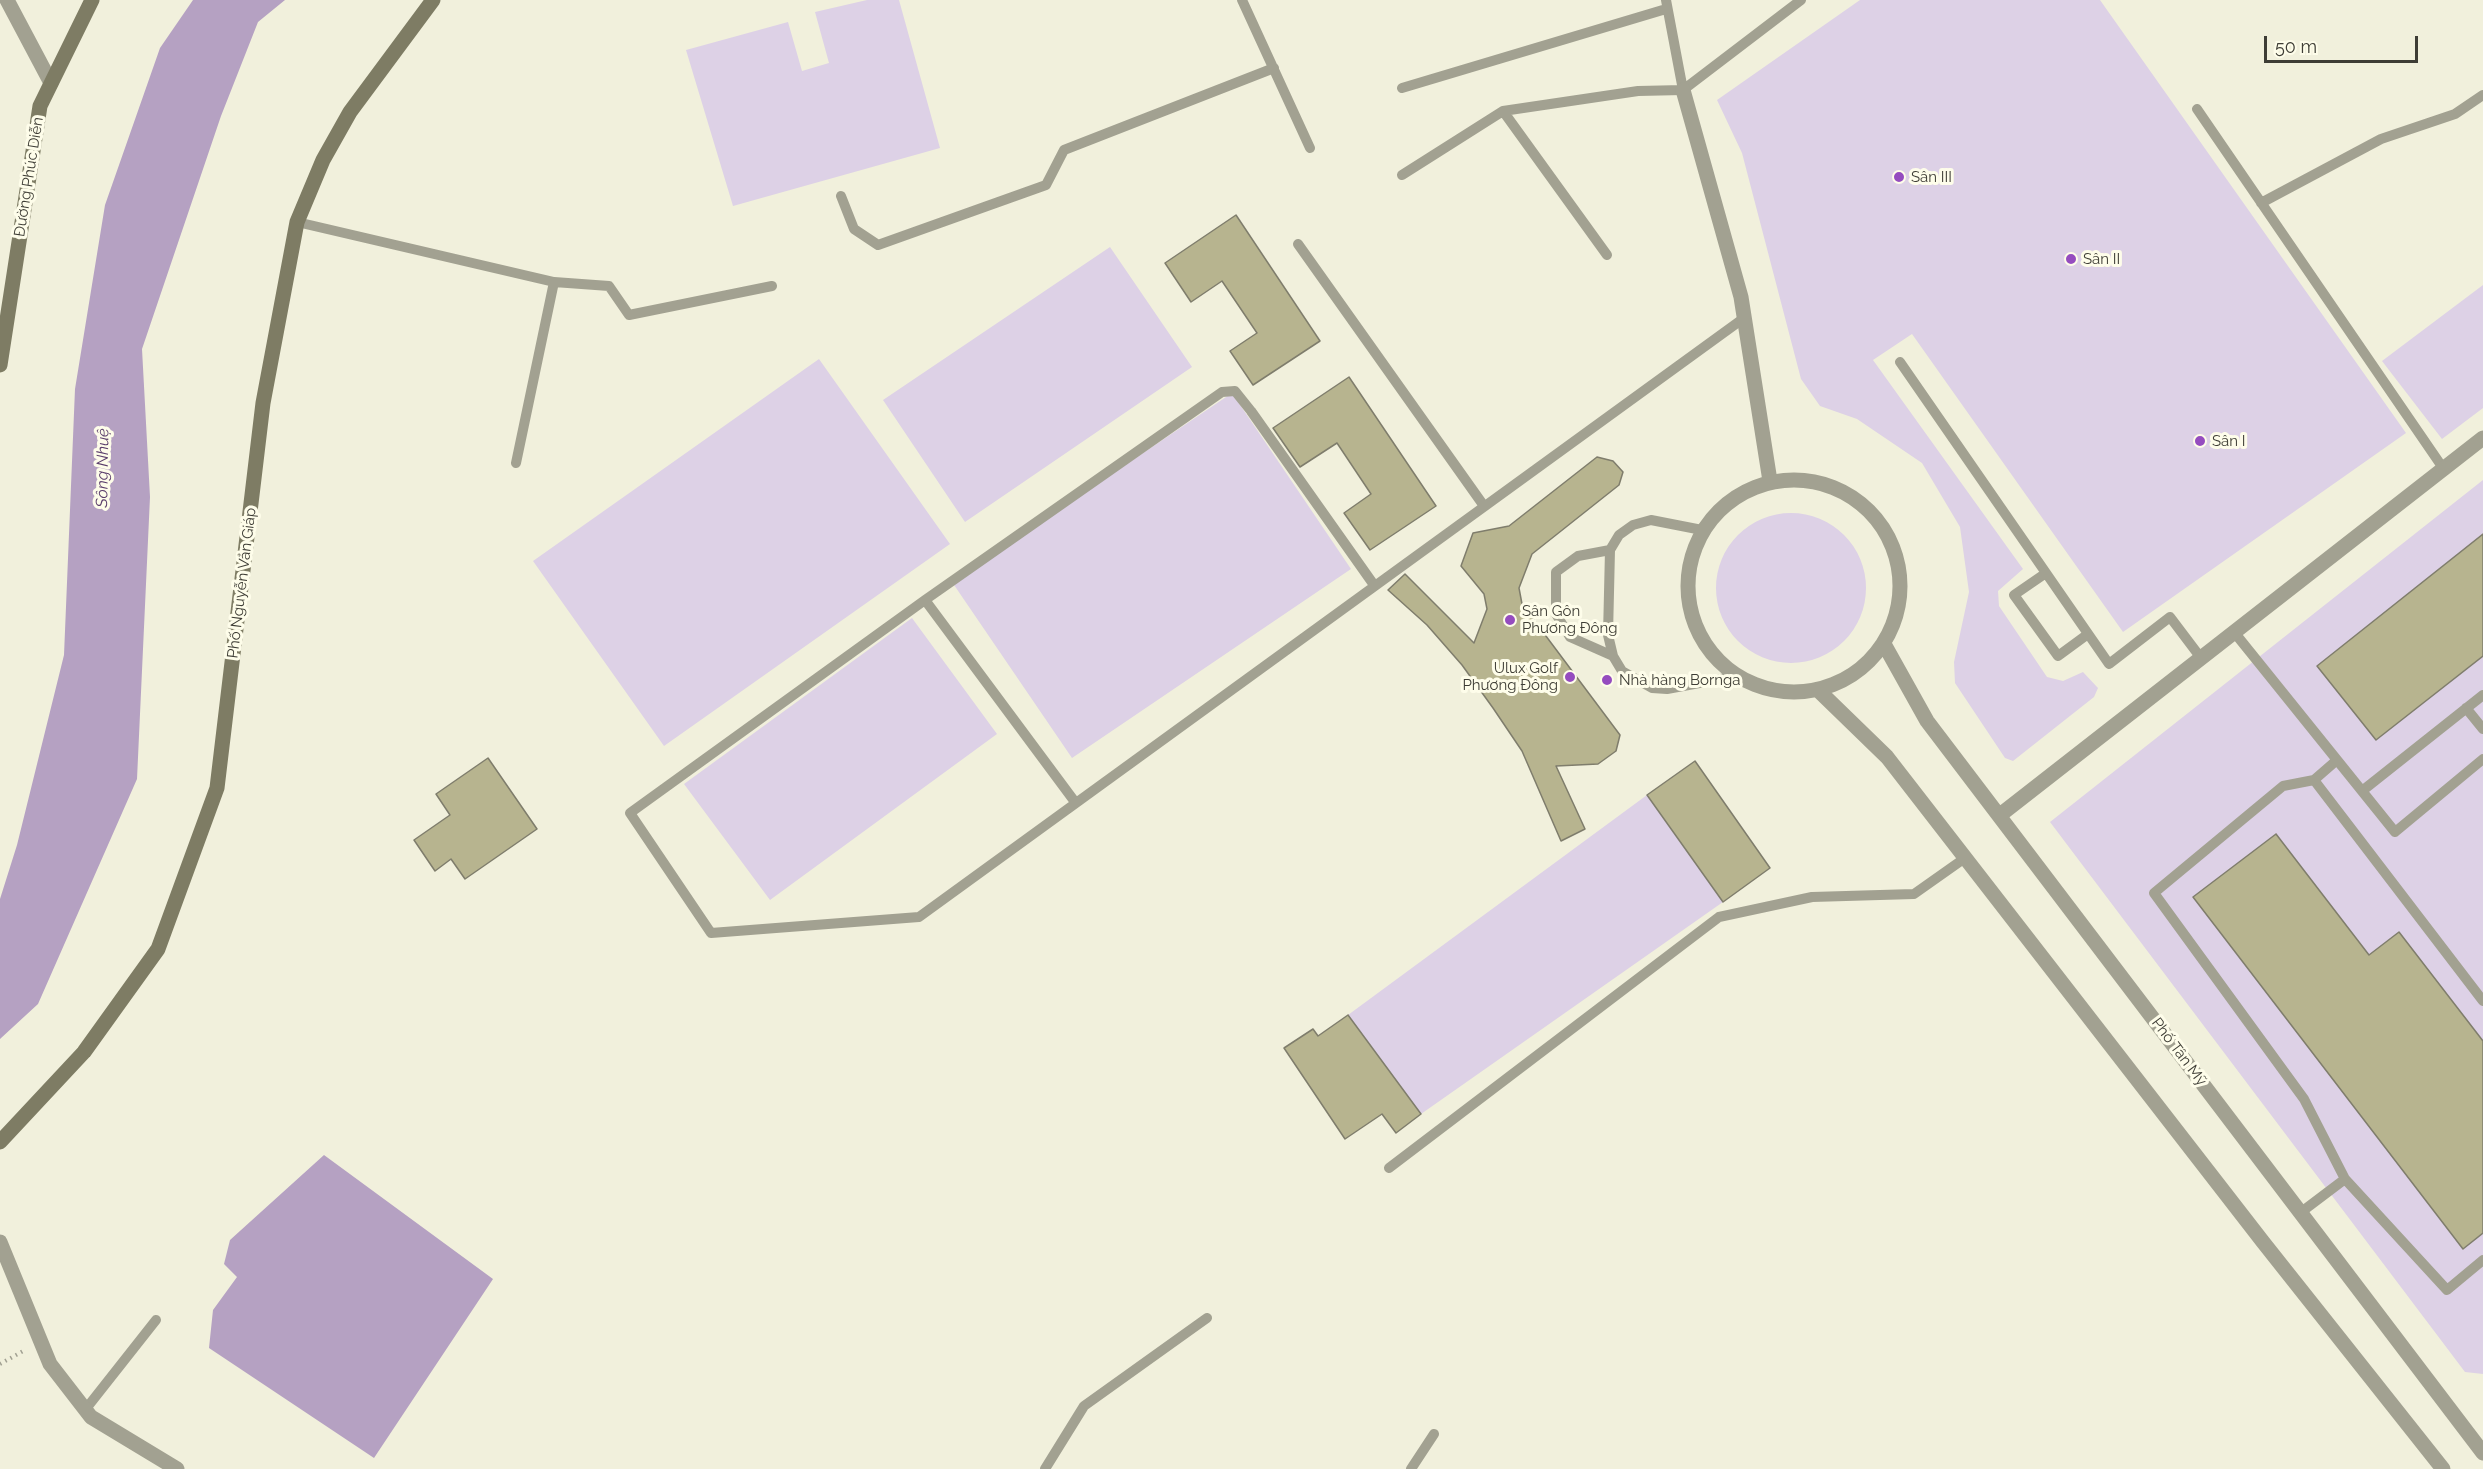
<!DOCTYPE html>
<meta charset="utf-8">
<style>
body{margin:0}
#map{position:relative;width:2483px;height:1469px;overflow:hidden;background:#f1f0dc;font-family:Raleway,sans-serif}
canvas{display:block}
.scale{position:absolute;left:2264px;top:36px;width:154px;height:27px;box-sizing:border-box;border:3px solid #3e3d35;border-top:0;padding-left:8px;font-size:18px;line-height:21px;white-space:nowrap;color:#3e3d35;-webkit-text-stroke:4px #fefdea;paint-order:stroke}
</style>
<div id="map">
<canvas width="2483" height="1469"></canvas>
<div class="scale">50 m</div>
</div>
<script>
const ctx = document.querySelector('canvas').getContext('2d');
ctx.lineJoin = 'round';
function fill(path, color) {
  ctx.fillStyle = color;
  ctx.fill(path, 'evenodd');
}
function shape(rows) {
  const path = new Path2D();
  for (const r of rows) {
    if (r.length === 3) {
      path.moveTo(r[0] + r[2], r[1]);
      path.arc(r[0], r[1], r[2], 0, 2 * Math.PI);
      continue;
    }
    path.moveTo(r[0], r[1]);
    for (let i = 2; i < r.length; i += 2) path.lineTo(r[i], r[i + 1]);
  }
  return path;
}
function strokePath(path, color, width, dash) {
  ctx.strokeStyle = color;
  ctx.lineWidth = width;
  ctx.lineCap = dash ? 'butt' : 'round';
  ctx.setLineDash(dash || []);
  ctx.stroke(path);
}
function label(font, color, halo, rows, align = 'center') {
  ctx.font = font + ' Raleway,sans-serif';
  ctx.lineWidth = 6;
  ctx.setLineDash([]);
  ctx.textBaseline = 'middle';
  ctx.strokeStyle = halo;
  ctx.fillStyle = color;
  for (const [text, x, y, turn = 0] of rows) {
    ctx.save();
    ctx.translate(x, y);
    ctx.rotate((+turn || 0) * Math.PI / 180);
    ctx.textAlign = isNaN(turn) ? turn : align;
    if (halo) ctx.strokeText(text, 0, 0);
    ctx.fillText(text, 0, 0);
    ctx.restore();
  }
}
fill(shape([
 [867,0,899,0,940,148,733,206,686,50,788,22,802,71,829,63,815,12],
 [1860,0,2100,0,2406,433,2123,632,1912,334,1873,360,2023,569,1998,591,1999,606,2047,677,2063,681,2083,672,2098,688,2094,697,2013,761,2005,758,1955,683,1954,662,1969,592,1960,527,1922,463,1857,419,1820,406,1801,379,1742,153,1717,100],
 [1110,247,1192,367,965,522,883,400],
 [2483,285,2483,408,2442,439,2382,361],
 [819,359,950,544,664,746,533,561],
 [1232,393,1351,569,1072,758,952,582],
 [2483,480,2483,1374,2465,1372,2050,822],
 [1791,588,75],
 [912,618,997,734,770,900,684,784],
 [1647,795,1723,902,1421,1114,1348,1015]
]), '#ddd1e6');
fill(shape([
 [193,0,285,0,258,22,221,116,142,349,150,497,137,779,38,1004,0,1039,0,899,17,845,64,655,75,389,105,205,160,48],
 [324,1155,493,1279,374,1458,209,1348,213,1310,237,1277,224,1264,230,1240]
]), '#b5a1c2');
const building = shape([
 [1236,215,1320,341,1253,385,1230,351,1257,333,1222,281,1191,302,1165,263,1236,215],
 [1349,377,1436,506,1370,550,1344,513,1371,494,1337,443,1300,467,1273,428,1349,377],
 [1597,457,1613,461,1623,472,1619,485,1532,554,1519,588,1522,604,1620,735,1616,751,1598,764,1556,766,1585,829,1561,841,1522,751,1493,708,1462,665,1427,625,1388,590,1405,574,1474,643,1487,609,1484,594,1461,566,1473,533,1509,526,1597,457],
 [2483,534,2483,656,2376,740,2317,666,2483,534],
 [488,758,537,829,465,879,451,859,435,871,414,840,450,815,436,794,488,758],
 [1695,761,1770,868,1723,902,1647,795,1695,761],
 [2276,834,2369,955,2399,932,2483,1041,2483,1233,2463,1249,2193,897,2276,834],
 [1348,1015,1421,1114,1396,1133,1382,1114,1345,1139,1284,1048,1313,1029,1318,1036,1348,1015]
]);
fill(building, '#b7b48f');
strokePath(building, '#7f7d6c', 1.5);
strokePath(shape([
 [0,1364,25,1350]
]), '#a1a092', 4, [1.5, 4.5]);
strokePath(shape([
 [1242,0,1310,148],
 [1666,0,1683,90],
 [1402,88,1666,9],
 [2197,109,2443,468],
 [1503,111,1607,255],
 [1402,175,1503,111,1638,91,1683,90,1801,0],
 [841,196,854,229,878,245,1046,185,1064,150,1274,68],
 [2261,203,2381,139,2455,114,2483,95],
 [297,222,554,282,516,463],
 [1298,244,1484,506],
 [554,282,609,286,629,315,772,286],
 [1900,362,2109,664,2170,617,2201,658],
 [1702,530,1651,520,1633,525,1619,535,1610,550,1608,635,1613,656,1622,671,1652,688,1667,689,1737,676],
 [1610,550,1578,556,1556,572,1556,614,1570,637,1613,656],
 [2046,573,2014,595,2058,656,2088,634],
 [1374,585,1251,411,1235,391,1222,392,925,600,630,813,711,933,919,917,1744,318],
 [925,600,1075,802],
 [2234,632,2395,832,2483,759],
 [2466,708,2483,729],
 [2337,760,2314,780,2283,786,2154,893,2304,1099,2345,1179],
 [2314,780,2483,1001],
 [2362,791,2483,695],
 [1389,1168,1719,917,1812,897,1914,894,1965,858],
 [2300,1213,2345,1179,2447,1290,2483,1260],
 [85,1410,156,1320],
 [1045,1469,1084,1406,1207,1318],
 [1411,1469,1434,1434]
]), '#a2a191', 10);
strokePath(shape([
 [7,0,51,83],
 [1683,90,1741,297,1770,481],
 [1794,586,106],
 [1884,644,1927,721,2483,1453],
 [1818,690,1887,757,2263,1242,2443,1469],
 [2000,815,2483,438],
 [0,1242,50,1364,91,1417,177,1469]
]), '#a2a191', 15);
strokePath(shape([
 [0,365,40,106,92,0],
 [0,1142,84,1052,158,949,217,788,263,403,297,222,323,160,350,112,433,0]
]), '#7e7c64', 15);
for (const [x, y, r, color] of [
 [1899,177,6,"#954cbf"],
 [2071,259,6,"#954cbf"],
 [2200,441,6,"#954cbf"],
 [1510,620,6,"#954cbf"],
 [1570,677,6,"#954cbf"],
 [1607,680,6,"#954cbf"]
]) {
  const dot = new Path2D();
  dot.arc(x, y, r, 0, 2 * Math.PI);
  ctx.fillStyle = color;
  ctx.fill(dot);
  strokePath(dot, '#fefdea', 2);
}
label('15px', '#3e3d35', '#fefdea', [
 ["Đường Phúc Diễn",29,177,-81],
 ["Phố Nguyễn Văn Giáp",242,583,-83],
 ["Phố Tân Mỹ",2179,1052,53]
]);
label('15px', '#3e3d35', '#fefdea', [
 ["Sân III",1911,177],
 ["Sân II",2083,259],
 ["Sân I",2212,441],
 ["Sân Gôn",1522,611],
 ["Phương Đông",1522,628],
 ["Ulux Golf",1558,668,"right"],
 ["Phương Đông",1558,685,"right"],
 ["Nhà hàng Bornga",1619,680]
], 'left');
label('italic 16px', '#5a3d6b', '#fefdea', [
 ["Sông Nhuệ",103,468,-89]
]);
</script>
